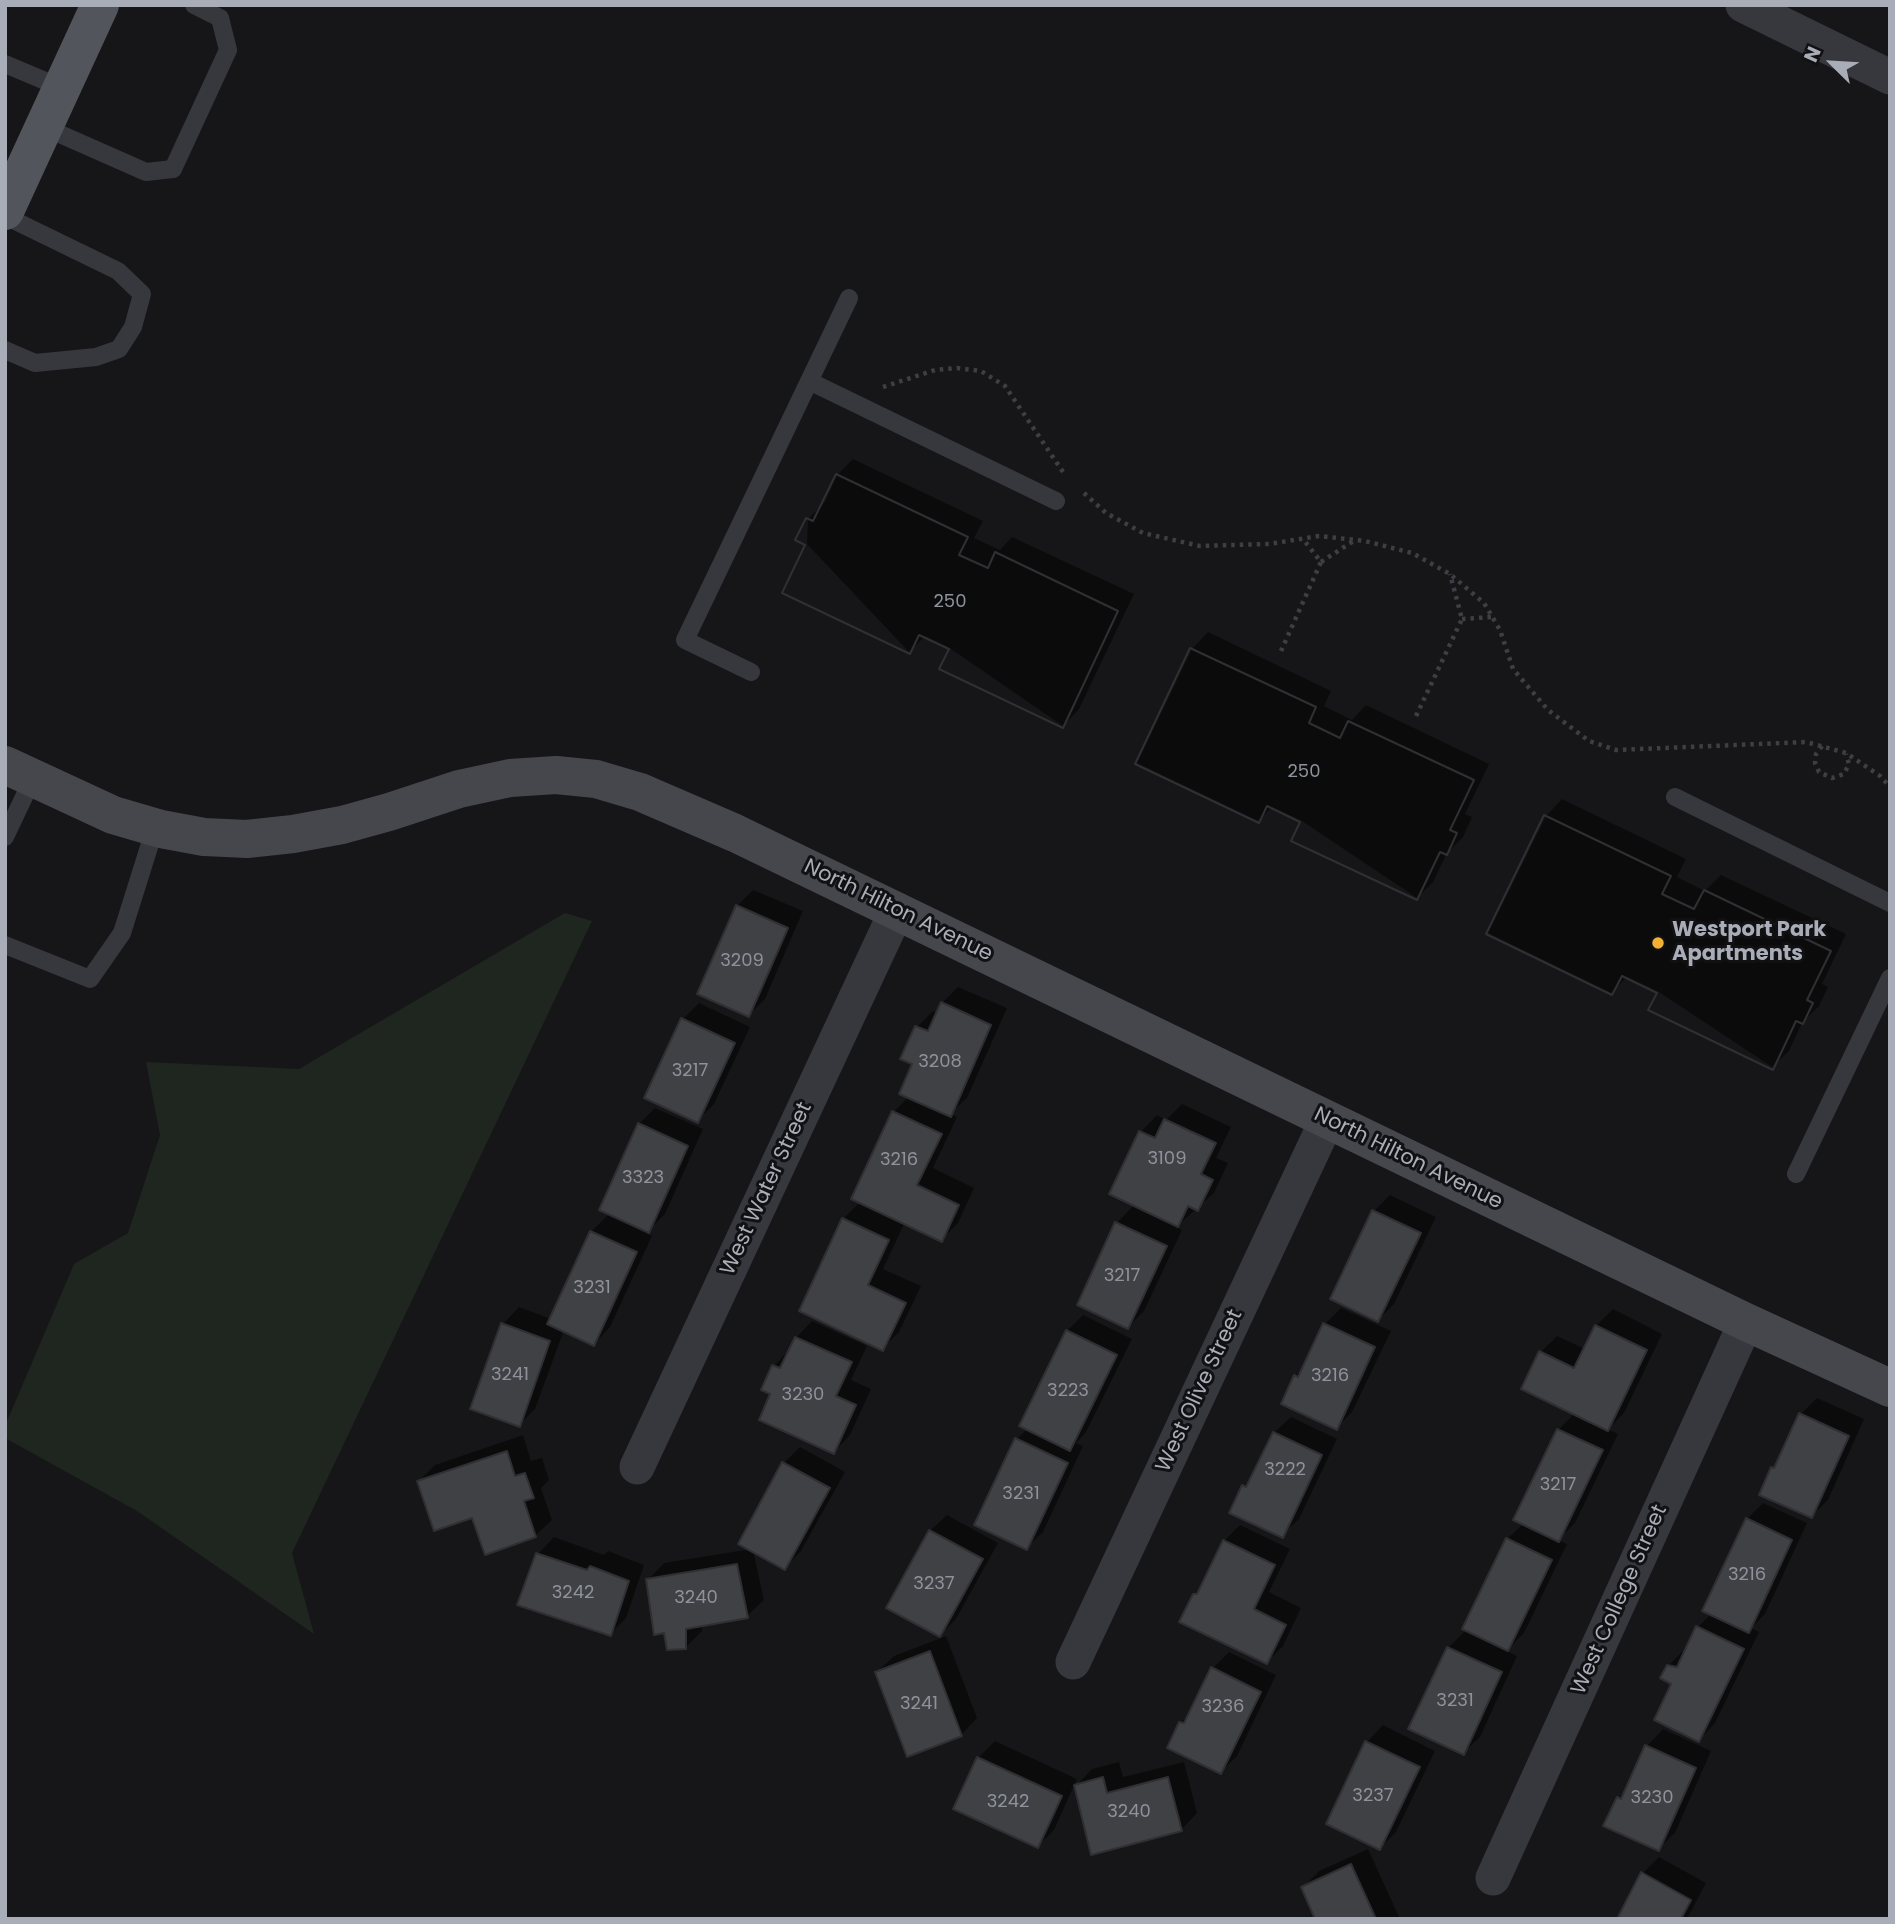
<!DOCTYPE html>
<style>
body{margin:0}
#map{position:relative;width:1895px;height:1924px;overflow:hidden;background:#161618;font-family:Poppins,sans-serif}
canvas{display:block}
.frame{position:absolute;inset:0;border:7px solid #a8adb8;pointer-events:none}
.north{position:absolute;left:1797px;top:28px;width:70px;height:70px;-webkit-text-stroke:5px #111113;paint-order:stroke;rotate:294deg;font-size:19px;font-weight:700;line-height:28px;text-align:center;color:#a8adb8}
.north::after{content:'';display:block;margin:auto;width:24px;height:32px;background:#a8adb8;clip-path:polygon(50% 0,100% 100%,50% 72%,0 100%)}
</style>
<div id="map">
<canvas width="1895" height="1924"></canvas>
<div class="frame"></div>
<div class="north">N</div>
</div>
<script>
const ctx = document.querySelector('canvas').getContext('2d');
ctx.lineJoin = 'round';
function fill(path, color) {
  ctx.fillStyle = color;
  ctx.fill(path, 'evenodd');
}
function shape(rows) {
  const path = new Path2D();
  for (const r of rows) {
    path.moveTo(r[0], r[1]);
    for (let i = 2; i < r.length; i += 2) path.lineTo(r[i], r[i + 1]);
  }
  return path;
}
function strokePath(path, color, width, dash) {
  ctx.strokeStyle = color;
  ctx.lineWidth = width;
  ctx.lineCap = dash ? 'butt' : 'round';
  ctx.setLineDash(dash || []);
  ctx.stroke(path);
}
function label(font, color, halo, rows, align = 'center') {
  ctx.font = font + ' Poppins,sans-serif';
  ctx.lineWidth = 6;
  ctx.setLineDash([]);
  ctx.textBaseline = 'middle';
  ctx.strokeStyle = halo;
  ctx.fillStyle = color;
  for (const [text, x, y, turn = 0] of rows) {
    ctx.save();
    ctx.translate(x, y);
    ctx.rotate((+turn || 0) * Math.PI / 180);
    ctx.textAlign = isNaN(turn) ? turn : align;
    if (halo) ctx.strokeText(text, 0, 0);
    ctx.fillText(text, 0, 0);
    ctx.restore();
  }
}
fill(shape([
 [565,913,592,921,292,1553,314,1634,137,1511,5,1438,5,1426,74,1264,128,1233,160,1135,146,1062,299,1069]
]), '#1e261f');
fill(shape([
 [853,459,983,521,974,538,1000,550,1012,537,1134,594,1079,709,1063,726,951,649,925,636,909,652,807,544,808,519,825,502,837,475],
 [1208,632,1331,691,1324,706,1352,720,1366,705,1489,764,1465,814,1472,817,1463,837,1447,853,1433,882,1417,898,1302,821,1272,807,1258,821,1137,763,1192,649],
 [1562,799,1686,859,1677,877,1705,891,1721,875,1846,934,1822,984,1828,987,1819,1006,1802,1023,1789,1051,1772,1067,1659,992,1627,977,1611,993,1488,933,1546,816],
 [753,890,803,911,765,999,749,1015,737,906],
 [958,987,1007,1008,967,1098,950,1114,957,1117,933,1168,974,1188,958,1223,942,1239,905,1222,883,1269,921,1286,899,1332,883,1348,843,1219,861,1201,894,1112,909,1096,917,1027,933,1011,938,1013,942,1003],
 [699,1003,750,1027,714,1104,698,1120,683,1019],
 [1182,1104,1231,1127,1216,1158,1228,1163,1214,1193,1176,1227,1182,1230,1144,1311,1128,1327,1117,1223,1135,1204,1112,1193,1141,1132,1157,1115,1166,1120],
 [655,1108,703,1129,665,1214,646,1233,652,1236,610,1327,594,1344,564,1330,535,1409,519,1425,472,1408,503,1324,519,1307,551,1319,591,1232,610,1213,639,1124],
 [1390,1195,1436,1217,1394,1304,1378,1320,1374,1211],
 [1341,1308,1391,1331,1352,1412,1336,1428,1295,1376,1305,1367,1325,1324],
 [1613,1309,1662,1334,1624,1413,1608,1429,1618,1434,1575,1523,1558,1540,1567,1544,1524,1633,1506,1651,1517,1656,1480,1737,1463,1753,1448,1648,1467,1629,1507,1539,1524,1523,1558,1430,1575,1413,1541,1352,1557,1336,1585,1349,1596,1326],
 [1083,1315,1132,1339,1086,1432,1076,1443,1083,1446,1043,1532,1026,1548,1017,1439,1028,1428,1067,1331],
 [812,1321,867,1346,851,1380,871,1389,850,1435,834,1452,773,1393,763,1389,774,1366,791,1348,796,1338],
 [1817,1398,1864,1419,1828,1500,1811,1516,1773,1468,1779,1461,1801,1414],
 [1291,1417,1337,1439,1299,1519,1282,1535,1244,1486,1253,1477,1274,1433],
 [523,1435,531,1461,542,1458,549,1480,541,1488,552,1520,535,1536,419,1481,435,1465],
 [800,1447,845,1472,801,1551,785,1567,753,1550,764,1600,747,1616,702,1624,702,1631,686,1647,665,1631,648,1580,664,1563,751,1549,784,1463],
 [1763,1503,1807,1523,1765,1614,1751,1628,1759,1632,1715,1723,1699,1740,1668,1666,1685,1649,1687,1650,1698,1627,1712,1613,1747,1519],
 [947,1515,998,1543,956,1619,940,1635,930,1531],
 [1240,1525,1290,1549,1269,1592,1301,1608,1283,1646,1267,1662,1195,1595,1201,1588,1224,1541],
 [554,1537,604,1555,608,1551,644,1565,626,1618,610,1634,538,1554],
 [946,1636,977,1718,961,1735,877,1672,894,1656],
 [1229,1652,1276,1675,1237,1756,1221,1772,1180,1723,1191,1713,1213,1668],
 [1383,1725,1435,1751,1396,1832,1380,1848,1328,1823,1367,1742],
 [1663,1729,1711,1751,1675,1833,1658,1849,1618,1798,1628,1788,1647,1746],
 [995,1741,1077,1779,1054,1830,1038,1846,978,1758],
 [1119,1762,1123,1777,1184,1762,1197,1813,1181,1830,1076,1786,1092,1769],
 [1368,1849,1400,1919,1317,1919,1303,1888,1319,1871],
 [1659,1857,1706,1883,1687,1919,1619,1919,1643,1873]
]), '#0007');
const building = shape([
 [836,474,968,537,959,555,988,568,995,552,1118,611,1063,728,939,669,949,649,919,635,910,654,782,593,805,545,795,540,806,518,813,521,836,474],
 [836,474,968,537,959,555,988,568,995,552,1118,611,1063,728,939,669,949,649,919,635,910,654,782,593,805,545,795,540,806,518,813,521,836,474],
 [1190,648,1316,707,1309,723,1340,738,1348,721,1474,780,1450,830,1457,833,1447,855,1440,852,1417,900,1291,841,1300,822,1267,806,1259,823,1135,764,1190,648],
 [1190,648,1316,707,1309,723,1340,738,1348,721,1474,780,1450,830,1457,833,1447,855,1440,852,1417,900,1291,841,1300,822,1267,806,1259,823,1135,764,1190,648],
 [1544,815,1671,876,1662,894,1694,909,1704,890,1831,951,1807,1000,1813,1003,1803,1024,1796,1021,1773,1070,1648,1010,1657,993,1622,976,1612,995,1486,934,1544,815],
 [1544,815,1671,876,1662,894,1694,909,1704,890,1831,951,1807,1000,1813,1003,1803,1024,1796,1021,1773,1070,1648,1010,1657,993,1622,976,1612,995,1486,934,1544,815],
 [736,905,788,928,749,1017,697,994,736,905],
 [941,1002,991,1025,951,1117,899,1094,912,1064,900,1059,915,1026,928,1031,941,1002],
 [681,1018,735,1043,698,1123,644,1098,681,1018],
 [892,1111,942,1134,917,1185,959,1205,942,1242,851,1199,892,1111],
 [1164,1119,1216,1143,1201,1174,1213,1180,1198,1211,1188,1206,1178,1227,1109,1194,1139,1131,1155,1138,1164,1119],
 [638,1123,688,1146,649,1233,599,1210,638,1123],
 [1372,1210,1421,1233,1378,1322,1330,1299,1372,1210],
 [842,1218,889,1240,868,1285,906,1303,883,1351,799,1311,842,1218],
 [1115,1222,1167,1246,1128,1329,1077,1305,1115,1222],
 [590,1231,637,1252,594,1346,547,1324,590,1231],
 [501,1323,550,1341,520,1427,470,1409,501,1323],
 [1323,1323,1375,1347,1337,1430,1281,1404,1294,1375,1298,1377,1323,1323],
 [1595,1325,1647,1350,1608,1431,1521,1389,1539,1351,1574,1368,1595,1325],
 [1066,1330,1117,1355,1070,1451,1019,1426,1066,1330],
 [795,1337,852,1362,836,1396,856,1405,834,1454,759,1420,770,1394,761,1390,772,1365,780,1368,795,1337],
 [1799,1413,1849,1436,1812,1518,1759,1495,1771,1467,1774,1468,1799,1413],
 [1557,1429,1603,1450,1559,1542,1513,1520,1557,1429],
 [1273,1432,1322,1455,1283,1538,1229,1513,1242,1485,1246,1487,1273,1432],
 [1015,1438,1068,1463,1027,1550,974,1525,1015,1438],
 [507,1451,515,1476,525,1473,534,1498,524,1501,536,1537,485,1555,472,1518,434,1531,417,1481,507,1451],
 [782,1462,830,1488,785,1570,738,1544,782,1462],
 [1746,1518,1792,1540,1749,1633,1702,1611,1746,1518],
 [929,1530,983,1559,940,1637,886,1608,929,1530],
 [1506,1538,1552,1560,1508,1651,1462,1629,1506,1538],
 [1223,1540,1275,1565,1254,1609,1286,1625,1267,1664,1179,1622,1193,1594,1197,1594,1223,1540],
 [536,1553,587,1570,590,1566,629,1581,611,1636,517,1605,536,1553],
 [737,1564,748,1618,686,1629,686,1649,667,1650,664,1633,654,1635,646,1579,737,1564],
 [1696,1626,1744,1649,1699,1742,1654,1720,1671,1684,1660,1678,1667,1665,1677,1667,1696,1626],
 [1447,1647,1502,1672,1464,1755,1408,1729,1447,1647],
 [930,1651,962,1736,907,1757,875,1672,930,1651],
 [1211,1667,1261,1692,1221,1774,1167,1748,1179,1722,1184,1723,1211,1667],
 [1365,1741,1420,1767,1380,1850,1326,1824,1365,1741],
 [1645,1745,1696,1768,1659,1851,1603,1826,1617,1797,1621,1799,1645,1745],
 [977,1757,1062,1796,1038,1848,953,1809,977,1757],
 [1103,1777,1107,1793,1168,1777,1182,1831,1091,1855,1074,1785,1103,1777],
 [1351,1864,1376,1919,1315,1919,1301,1887,1351,1864],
 [1641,1872,1691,1900,1681,1919,1617,1919,1641,1872]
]);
fill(building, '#404145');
strokePath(building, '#303034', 2);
strokePath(shape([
 [883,387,935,370,957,368,981,371,1005,386,1063,472],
 [1084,493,1106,513,1143,533,1200,546,1269,544,1319,536,1365,541,1412,553,1450,574,1484,603,1500,630,1513,669,1548,710,1589,741,1616,750,1806,742,1846,753,1880,776,1890,787],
 [1321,562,1355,540],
 [1462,619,1492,617],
 [1281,651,1321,562,1303,539],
 [1416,716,1462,619,1450,574],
 [1822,746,1816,754,1815,763,1819,772,1832,778,1844,774,1849,764,1846,754]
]), '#3d3f44', 4.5, [3.5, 5]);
strokePath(shape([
 [5,64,62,88],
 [44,127,146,172,173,169,228,50,220,18,194,5],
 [5,216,118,271,142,294,133,327,119,349,96,357,35,363,5,350],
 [809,381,1056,501],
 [751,672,685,640,849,298],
 [1675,797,1890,903],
 [5,837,33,778],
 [5,945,90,979,122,933,155,828],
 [1796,1174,1890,978]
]), '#37383d', 18);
strokePath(shape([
 [1743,5,1890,77],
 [637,1467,897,910],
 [1073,1662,1327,1120],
 [1493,1878,1746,1322]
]), '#37383d', 35);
strokePath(shape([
 [5,765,113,815,161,829,204,837,247,839,293,834,342,825,389,812,459,789,510,778,556,775,596,779,640,792,735,833,1746,1322,1890,1388]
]), '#45474d', 38);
strokePath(shape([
 [5,211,100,5]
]), '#53555c', 38);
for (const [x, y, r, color] of [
 [1658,943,7,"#f2b134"]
]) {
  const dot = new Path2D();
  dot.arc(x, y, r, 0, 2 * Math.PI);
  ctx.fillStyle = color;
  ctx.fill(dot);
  strokePath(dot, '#111113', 2.5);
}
label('18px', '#8e929b', null, [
 ["250",950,602],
 ["250",1304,772],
 ["3209",742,961],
 ["3208",940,1062],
 ["3217",690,1071],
 ["3109",1167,1159],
 ["3216",899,1160],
 ["3323",643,1178],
 ["3217",1122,1276],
 ["3231",592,1288],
 ["3241",510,1375],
 ["3216",1330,1376],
 ["3223",1068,1391],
 ["3230",803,1395],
 ["3222",1285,1470],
 ["3217",1558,1485],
 ["3231",1021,1494],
 ["3216",1747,1575],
 ["3237",934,1584],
 ["3242",573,1593],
 ["3240",696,1598],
 ["3231",1455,1701],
 ["3241",919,1704],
 ["3236",1223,1707],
 ["3237",1373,1796],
 ["3230",1652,1798],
 ["3242",1008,1802],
 ["3240",1129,1812]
]);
label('21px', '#a8adb8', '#111113', [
 ["North Hilton Avenue",898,911,26],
 ["North Hilton Avenue",1408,1159,26],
 ["West Water Street",767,1189,-65],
 ["West Olive Street",1200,1391,-65],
 ["West College Street",1620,1600,-66]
]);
label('bold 21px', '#a8adb8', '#111113', [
 ["Westport Park",1672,931],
 ["Apartments",1672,955]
], 'left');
</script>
